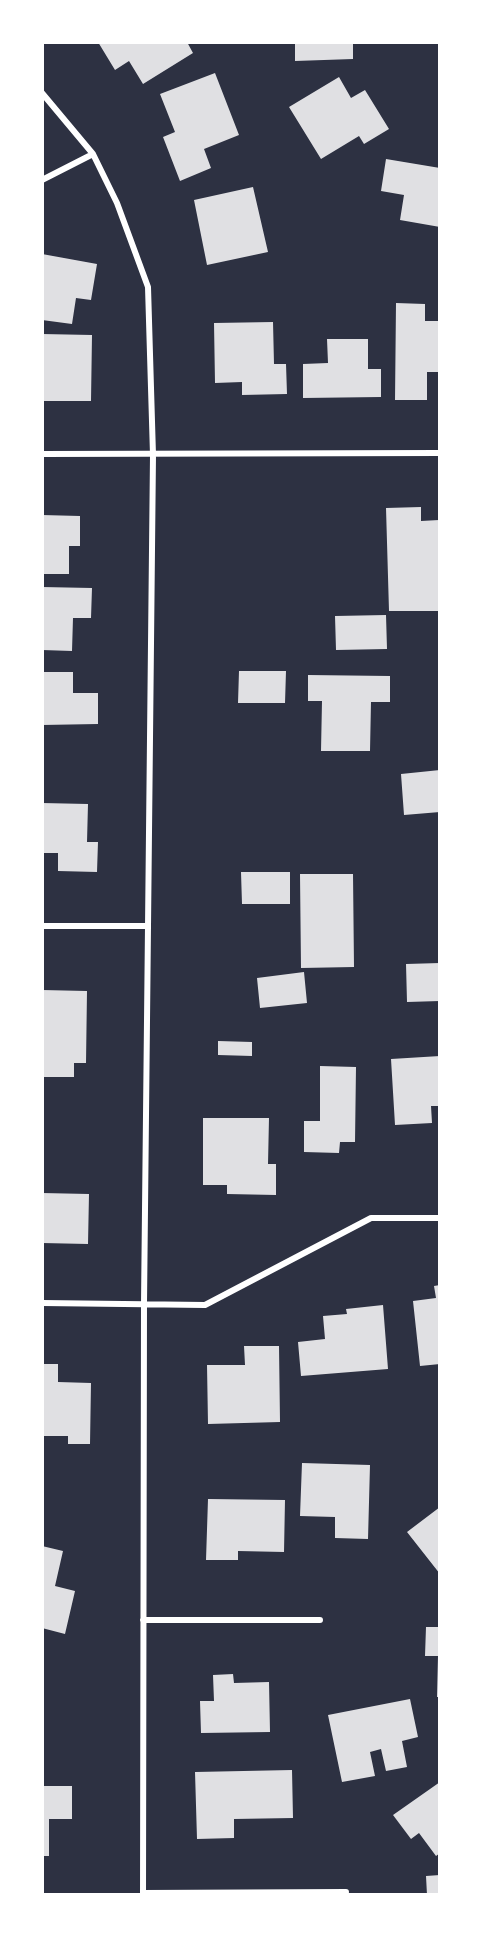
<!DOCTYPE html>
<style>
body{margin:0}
#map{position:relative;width:482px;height:1937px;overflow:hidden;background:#2d3142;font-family:Quicksand,sans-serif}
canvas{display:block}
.frame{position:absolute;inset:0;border:44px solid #fff;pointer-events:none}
</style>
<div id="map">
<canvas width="482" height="1937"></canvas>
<div class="frame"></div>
</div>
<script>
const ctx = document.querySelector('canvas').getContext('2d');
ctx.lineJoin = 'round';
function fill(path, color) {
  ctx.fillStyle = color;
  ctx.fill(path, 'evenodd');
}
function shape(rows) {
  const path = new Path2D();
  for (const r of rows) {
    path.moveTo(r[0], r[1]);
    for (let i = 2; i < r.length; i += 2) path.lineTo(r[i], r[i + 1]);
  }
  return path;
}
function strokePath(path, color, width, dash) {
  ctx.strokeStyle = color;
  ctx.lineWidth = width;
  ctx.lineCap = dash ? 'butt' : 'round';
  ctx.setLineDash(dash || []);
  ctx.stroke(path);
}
fill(shape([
 [98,42,187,42,193,53,143,84,129,61,115,70],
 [295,42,353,42,353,59,295,61],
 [215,73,239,135,204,149,211,168,180,181,163,137,175,132,160,94],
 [339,77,351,98,365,90,389,129,364,144,359,136,321,159,289,107],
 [386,159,440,168,440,227,400,220,404,195,381,191],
 [253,187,268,252,207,265,194,200],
 [42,254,97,264,91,300,76,298,72,324,42,320],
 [396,303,425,304,425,321,440,321,440,372,427,372,427,400,395,400],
 [273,322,274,364,286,364,287,394,242,395,242,382,215,383,214,323],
 [42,334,92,335,91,401,42,401],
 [327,339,368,339,368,369,381,369,381,397,303,398,303,364,328,363],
 [421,507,421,521,439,520,440,611,389,611,386,508],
 [42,515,80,516,80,546,69,546,69,574,42,574],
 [42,587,92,588,91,618,73,618,72,651,42,650],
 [386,615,387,649,336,650,335,616],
 [239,671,286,671,285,703,238,703],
 [42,672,73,672,73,693,98,693,98,724,42,725],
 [308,675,390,676,390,702,371,702,370,751,321,751,322,701,308,701],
 [440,770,440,812,404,815,401,774],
 [42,803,88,804,87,842,98,842,97,872,58,871,58,853,42,853],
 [241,872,290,872,290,904,242,904],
 [300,874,353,874,354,967,301,968],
 [440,963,440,1001,407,1002,406,964],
 [304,972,307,1003,260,1008,257,978],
 [42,990,87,991,86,1063,74,1063,74,1077,42,1077],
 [218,1041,252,1042,252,1056,218,1055],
 [440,1056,440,1106,431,1106,432,1123,395,1125,391,1059],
 [320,1066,356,1067,355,1142,340,1142,339,1153,304,1152,304,1121,320,1121],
 [203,1118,269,1118,268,1164,276,1164,276,1195,227,1194,227,1185,203,1185],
 [42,1193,89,1194,88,1244,42,1243],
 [440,1285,440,1364,420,1366,413,1301,436,1298,434,1286],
 [383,1305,388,1369,301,1376,298,1342,325,1339,323,1316,347,1314,346,1309],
 [244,1346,279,1346,280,1422,208,1424,207,1365,245,1365],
 [42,1364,58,1364,58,1382,91,1383,90,1444,68,1444,68,1436,42,1436],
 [302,1463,370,1465,368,1539,335,1538,335,1517,300,1516],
 [208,1499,285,1500,284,1552,238,1551,238,1560,206,1560],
 [440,1507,440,1574,407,1532],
 [42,1546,63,1551,55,1586,75,1591,65,1634,42,1628],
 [426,1627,440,1627,440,1697,437,1697,438,1656,425,1656],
 [233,1674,234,1683,269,1682,270,1732,201,1733,200,1701,214,1701,213,1675],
 [410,1699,418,1737,402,1741,407,1767,386,1771,381,1749,370,1752,375,1776,342,1782,328,1715],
 [292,1770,293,1818,234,1819,234,1838,197,1839,195,1772],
 [440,1782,440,1853,436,1856,419,1833,411,1839,393,1815],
 [42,1786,72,1786,72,1819,49,1819,49,1856,42,1856],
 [440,1875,440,1895,427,1895,426,1876]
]), '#e0e0e3');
strokePath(shape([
 [42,93,93,154,117,203,148,287,153,455,144,1303,143,1895],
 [42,180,93,154],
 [42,454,440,453],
 [42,926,148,926],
 [42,1303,205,1305,371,1218,440,1218],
 [143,1620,320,1620],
 [143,1893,346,1892]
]), '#fff', 6);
</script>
